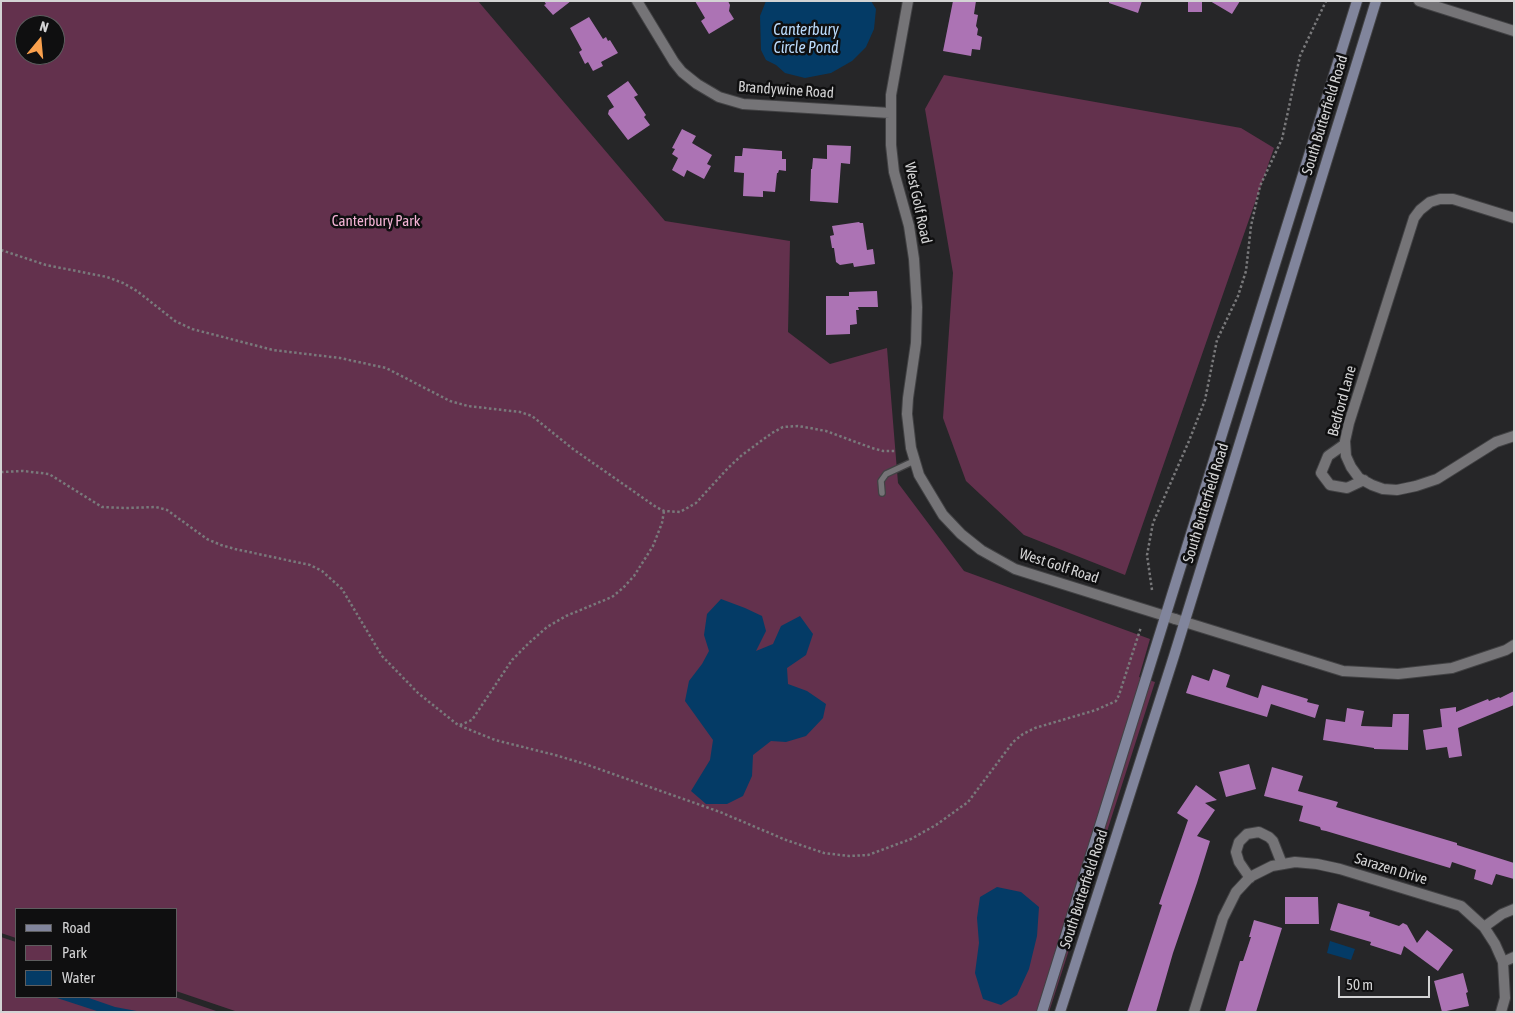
<!DOCTYPE html>
<style>
body{margin:0}
#map{position:relative;width:1515px;height:1013px;overflow:hidden;background:#262628;font-family:"Asap Condensed",sans-serif}
canvas{display:block}
.frame{position:absolute;inset:0;border:2px solid #d3d3d4;pointer-events:none}
.legend{position:absolute;left:15px;top:908px;width:162px;height:90px;box-sizing:border-box;background:#0f0f10;border:1px solid #5d5d5e;margin:0;padding:6px 9px;list-style:none;font-size:15px;color:#d3d3d4}
.legend li{display:flex;align-items:center;gap:10px;height:25px}
.legend b{width:25px;border:1px solid #5d5d5e}
.north{position:absolute;left:15px;top:15px;width:50px;height:50px;box-sizing:border-box;background:#0f0f10;border:1px solid #5d5d5e;border-radius:50%;rotate:17deg;font-size:14px;font-weight:700;line-height:20px;text-align:center;color:#d3d3d4}
.north::after{content:'';display:block;margin:auto;width:18px;height:22px;background:#f9a04d;clip-path:polygon(50% 0,100% 100%,50% 72%,0 100%)}
.scale{position:absolute;left:1338px;top:976px;width:92px;height:22px;box-sizing:border-box;border:2px solid #d3d3d4;border-top:0;padding-left:6px;font-size:15px;line-height:18px;white-space:nowrap;color:#d3d3d4;-webkit-text-stroke:4px #0f0f10;paint-order:stroke}
</style>
<div id="map">
<canvas width="1515" height="1013"></canvas>
<div class="frame"></div>
<ul class="legend">
<li><b style="height:6px;background:#81859c"></b>Road</li>
<li><b style="height:14px;background:#63314d"></b>Park</li>
<li><b style="height:14px;background:#043b66"></b>Water</li>
</ul>
<div class="north">N</div>
<div class="scale">50 m</div>
</div>
<script>
const ctx = document.querySelector('canvas').getContext('2d');
ctx.lineJoin = 'round';
function fill(path, color) {
  ctx.fillStyle = color;
  ctx.fill(path, 'evenodd');
}
function shape(rows) {
  const path = new Path2D();
  for (const r of rows) {
    path.moveTo(r[0], r[1]);
    for (let i = 2; i < r.length; i += 2) path.lineTo(r[i], r[i + 1]);
  }
  return path;
}
function strokePath(path, color, width, dash) {
  ctx.strokeStyle = color;
  ctx.lineWidth = width;
  ctx.lineCap = dash ? 'butt' : 'round';
  ctx.setLineDash(dash || []);
  ctx.stroke(path);
}
function label(font, color, halo, rows, align = 'center') {
  ctx.font = font + ' "Asap Condensed",sans-serif';
  ctx.lineWidth = 5;
  ctx.setLineDash([]);
  ctx.textBaseline = 'middle';
  ctx.strokeStyle = halo;
  ctx.fillStyle = color;
  for (const [text, x, y, turn = 0] of rows) {
    ctx.save();
    ctx.translate(x, y);
    ctx.rotate((+turn || 0) * Math.PI / 180);
    ctx.textAlign = isNaN(turn) ? turn : align;
    if (halo) ctx.strokeText(text, 0, 0);
    ctx.fillText(text, 0, 0);
    ctx.restore();
  }
}
fill(shape([
 [1,1,478,1,665,221,790,241,788,332,830,364,887,348,898,483,964,571,1150,639,1139,677,1155,682,1049,1012,238,1012,176,991,176,909,16,909,16,938,1,933],
 [25,25,55,25,55,55,25,55],
 [944,75,1241,128,1274,148,1125,575,1024,535,966,481,943,418,953,273,925,109],
 [1,937,16,942,16,997,175,997,219,1012,8,1012,1,1010]
]), '#63314d');
fill(shape([
 [766,1,871,1,876,9,874,29,866,47,852,61,831,73,805,78,785,73,776,65,766,60,761,50,760,16],
 [721,599,745,608,762,616,766,631,756,651,773,644,781,626,800,616,813,634,806,655,787,668,788,684,807,691,826,704,823,718,806,736,786,742,771,741,753,755,752,776,743,796,727,804,706,804,691,791,710,760,713,740,685,701,689,681,702,664,709,651,704,635,707,614],
 [997,887,1021,892,1039,907,1037,936,1029,969,1017,995,1001,1005,983,999,975,973,979,943,977,918,980,897],
 [1330,941,1355,949,1351,960,1327,953],
 [54,997,86,997,115,1007,142,1012,100,1012]
]), '#043b66');
fill(shape([
 [544,1,571,1,553,15,544,5,546,4],
 [695,1,728,1,730,5,729,11,734,19,709,34,701,21,705,18],
 [953,1,976,1,974,14,978,15,976,26,978,29,977,35,982,37,980,50,972,49,971,56,943,51],
 [1109,1,1142,1,1138,13,1109,3],
 [1188,1,1202,1,1202,12,1188,12],
 [1210,1,1240,1,1232,14],
 [589,17,603,39,606,37,608,41,610,40,618,53,601,62,603,66,593,71,588,62,585,64,579,52,582,50,570,28],
 [628,81,638,95,634,97,646,115,644,117,650,125,628,140,608,114,609,110,614,107,607,96],
 [682,129,696,136,692,143,712,155,707,164,711,166,704,179,687,170,684,177,672,170,678,158,672,154,675,149,672,148],
 [827,145,851,146,850,164,841,163,838,203,810,201,811,169,812,169,813,158,827,159],
 [743,148,782,151,782,159,786,159,786,171,779,170,778,173,777,173,775,192,763,191,763,197,743,196,744,173,734,172,735,156,742,156],
 [859,222,860,223,863,223,867,250,873,249,875,264,854,267,853,263,840,265,836,262,834,248,832,248,830,236,834,235,832,226],
 [877,291,878,307,858,307,859,310,856,310,857,324,850,325,850,334,826,335,826,296,849,296,849,292],
 [1213,669,1230,675,1226,687,1258,698,1262,685,1308,699,1307,702,1319,705,1315,718,1271,704,1267,717,1186,693,1192,675,1209,681],
 [1514,691,1514,705,1458,728,1462,756,1449,758,1447,747,1426,750,1423,730,1442,727,1440,709,1456,707,1456,712,1488,699,1489,701,1499,697,1500,698],
 [1347,708,1364,711,1361,726,1392,727,1393,714,1409,714,1408,750,1374,749,1374,748,1323,740,1326,719,1345,722],
 [1249,764,1256,789,1226,797,1219,772],
 [1272,767,1303,776,1298,791,1338,802,1336,807,1457,843,1457,845,1514,863,1514,879,1496,874,1492,885,1474,879,1476,870,1452,862,1450,868,1326,831,1321,830,1320,827,1299,821,1303,806,1264,796],
 [1196,785,1217,800,1205,803,1215,810,1197,836,1210,841,1197,883,1173,953,1156,1012,1127,1012,1162,905,1159,904,1188,820,1177,813],
 [1285,897,1318,897,1319,924,1285,924],
 [1338,903,1370,912,1369,916,1399,926,1403,923,1407,925,1417,943,1427,930,1453,950,1438,971,1404,946,1401,955,1370,945,1371,942,1330,930],
 [1254,920,1282,928,1256,1012,1225,1012,1240,961,1243,961,1251,937,1249,937],
 [1463,973,1468,992,1466,993,1469,1006,1442,1012,1434,981]
]), '#ac73b4');
const service = shape([
 [882,493,881,481,886,474,914,461]
]);
const minor = shape([
 [637,1,674,62,682,72,697,84,719,97,743,104,890,113],
 [908,1,891,95,891,145,894,172,909,226,914,259,917,307,916,343,908,398,907,414,911,448,919,475,943,515,961,534,981,550,1015,569,1175,619],
 [1419,1,1514,31],
 [1514,218,1453,199,1440,199,1430,202,1420,210,1414,218,1349,423,1345,441,1346,456,1351,467,1359,478,1372,485,1383,489,1397,490,1416,486,1437,479,1496,442,1514,436],
 [1345,444,1328,456,1321,473,1330,485,1347,488,1364,480],
 [1250,878,1239,862,1236,852,1239,842,1247,834,1259,832,1269,837,1273,841,1282,864],
 [1484,927,1502,914,1514,909],
 [1503,962,1514,957],
 [1194,1012,1223,918,1236,892,1250,877,1272,866,1295,862,1317,864,1340,869,1461,906,1484,927,1495,944,1503,962,1505,998,1501,1012]
]);
const tertiary = shape([
 [1175,619,1343,671,1398,674,1452,668,1506,650,1514,645]
]);
const secondary = shape([
 [1042,1012,1357,1],
 [1060,1012,1174,656,1376,1]
]);
strokePath(service, '#424244', 8);
strokePath(minor, '#424244', 12);
strokePath(tertiary, '#424244', 12);
strokePath(secondary, '#424244', 12);
strokePath(shape([
 [1,250,46,265,107,277,123,283,137,291,175,321,192,329,273,350,340,358,386,368,450,401,468,406,520,412,532,416,573,449,656,507,664,511,680,512,696,503,728,468,742,455,772,433,783,427,798,426,810,428,826,431,872,448,883,451,895,451],
 [1,472,23,471,49,474,102,507,125,508,156,507,167,510,207,539,221,545,235,549,310,565,322,571,342,589,382,656,418,693,458,725,495,740,555,755,585,764,720,812,786,840,824,853,849,856,868,855,911,839,936,825,968,802,1013,742,1023,734,1035,728,1096,710,1116,701,1119,695,1141,627],
 [1152,590,1147,555,1153,523,1189,441,1205,400,1217,340,1238,296,1246,271,1251,226,1260,186,1282,139,1300,56,1326,1],
 [460,725,472,720,512,660,529,643,547,627,566,616,612,597,623,588,634,576,653,546,662,523,664,511]
]), '#79797b', 2.5, [2.5, 2.5]);
strokePath(service, '#757477', 5.5);
strokePath(minor, '#757477', 10);
strokePath(tertiary, '#757477', 10);
strokePath(secondary, '#81859c', 10);
label('15px', '#d3d3d4', '#0f0f10', [
 ["Brandywine Road",786,90,4],
 ["South Butterfield Road",1325,115,-73],
 ["West Golf Road",918,203,78],
 ["Bedford Lane",1342,401,-75],
 ["South Butterfield Road",1206,503,-73],
 ["West Golf Road",1059,566,18],
 ["Sarazen Drive",1391,869,17],
 ["South Butterfield Road",1084,889,-72]
]);
label('15px', '#f4b3d5', '#0f0f10', [
 ["Canterbury Park",376,221]
]);
label('italic 16px', '#badbfc', '#0f0f10', [
 ["Canterbury",806,30],
 ["Circle Pond",806,48]
]);
</script>
